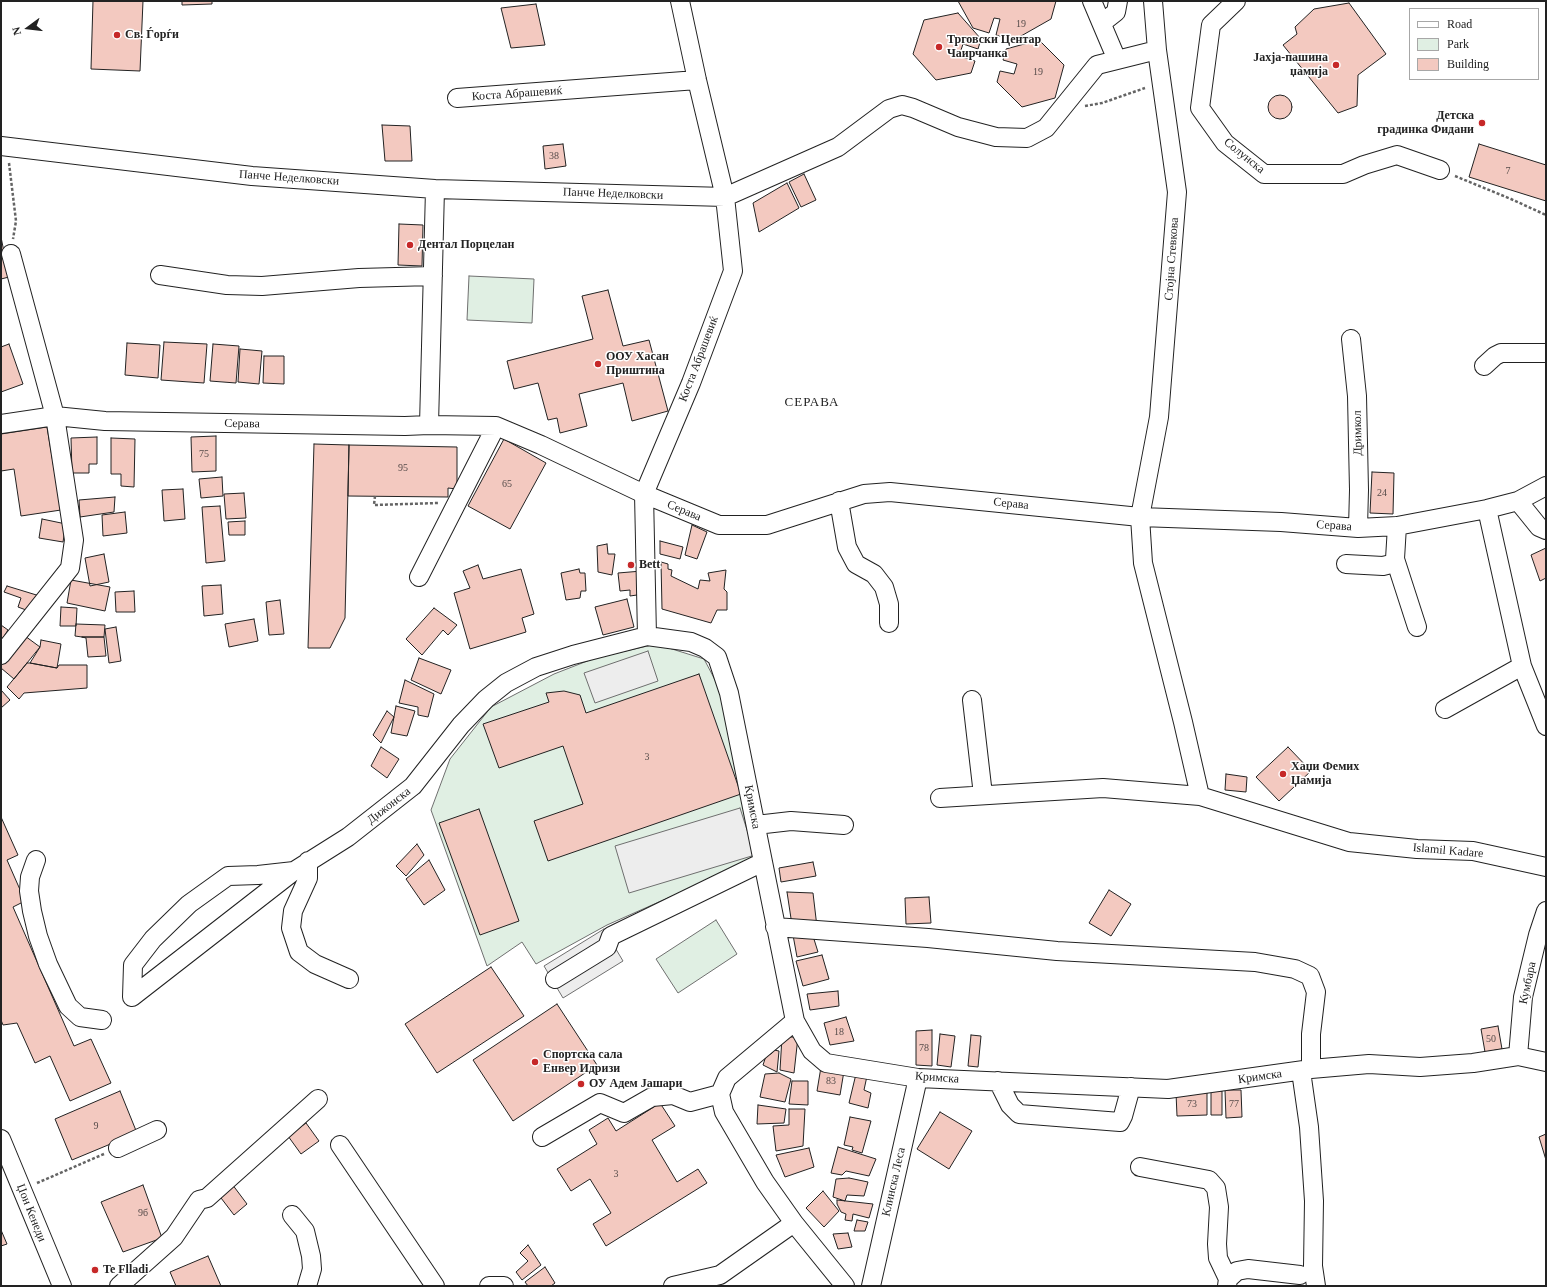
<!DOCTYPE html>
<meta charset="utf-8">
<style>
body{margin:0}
#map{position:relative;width:1547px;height:1287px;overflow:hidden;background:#fff;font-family:"Times New Roman",serif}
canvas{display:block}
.frame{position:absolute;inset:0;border:2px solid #222;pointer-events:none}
.legend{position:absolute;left:1409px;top:8px;width:130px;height:72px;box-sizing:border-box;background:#fff;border:1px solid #a7a7a7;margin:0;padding:5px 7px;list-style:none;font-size:12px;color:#222}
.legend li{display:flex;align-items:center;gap:8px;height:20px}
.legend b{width:20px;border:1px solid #a7a7a7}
.north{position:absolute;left:8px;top:8px;width:40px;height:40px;-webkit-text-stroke:3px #fff;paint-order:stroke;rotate:255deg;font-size:11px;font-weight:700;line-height:16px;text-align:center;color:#222}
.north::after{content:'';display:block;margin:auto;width:14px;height:18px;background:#222;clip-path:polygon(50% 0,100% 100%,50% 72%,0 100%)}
</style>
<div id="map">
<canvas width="1547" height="1287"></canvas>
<div class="frame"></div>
<ul class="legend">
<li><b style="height:5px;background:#fff"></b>Road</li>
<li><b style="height:11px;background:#e0efe3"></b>Park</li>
<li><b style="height:11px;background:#f3c9c0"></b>Building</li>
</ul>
<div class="north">N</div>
</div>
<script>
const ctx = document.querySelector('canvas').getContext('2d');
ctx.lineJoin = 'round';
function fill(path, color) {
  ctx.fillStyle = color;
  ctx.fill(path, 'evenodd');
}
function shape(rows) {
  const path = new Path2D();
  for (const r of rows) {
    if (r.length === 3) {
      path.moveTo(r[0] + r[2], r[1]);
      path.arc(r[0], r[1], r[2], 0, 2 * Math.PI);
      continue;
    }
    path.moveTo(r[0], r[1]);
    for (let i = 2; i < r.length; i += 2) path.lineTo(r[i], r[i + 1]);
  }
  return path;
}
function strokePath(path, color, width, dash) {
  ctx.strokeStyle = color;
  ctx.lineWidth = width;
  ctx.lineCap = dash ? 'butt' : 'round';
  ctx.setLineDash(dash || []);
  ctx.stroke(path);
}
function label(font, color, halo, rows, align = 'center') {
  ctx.font = font + ' "Times New Roman",serif';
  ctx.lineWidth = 3;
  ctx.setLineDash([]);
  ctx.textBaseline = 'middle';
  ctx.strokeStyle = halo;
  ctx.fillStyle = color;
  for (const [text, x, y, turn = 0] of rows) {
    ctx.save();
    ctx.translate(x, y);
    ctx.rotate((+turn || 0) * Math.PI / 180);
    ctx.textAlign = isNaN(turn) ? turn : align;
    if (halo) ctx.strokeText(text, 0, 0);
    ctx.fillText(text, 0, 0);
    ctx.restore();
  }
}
const green = shape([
 [469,276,534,279,532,323,467,320,469,276],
 [656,644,704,659,723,695,758,858,607,925,536,964,522,942,487,966,431,810,450,759,491,707,554,674,595,658,656,644],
 [716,920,737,954,678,993,656,959,716,920]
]);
fill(green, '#e0efe3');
strokePath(green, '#6f6f6f', 1);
const parking = shape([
 [648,651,658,681,595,703,584,673,648,651],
 [740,808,755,855,629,893,615,846,740,808],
 [604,929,623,961,563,998,544,966,604,929]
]);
fill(parking, '#ededed');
strokePath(parking, '#6f6f6f', 1);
const building = shape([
 [93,1,143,1,140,71,91,69,93,1],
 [182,1,212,1,212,4,182,5,182,1],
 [958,1,1056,1,1051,19,1014,40,996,35,1000,19,994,18,989,33,973,28,958,1],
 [1349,3,1386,54,1358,75,1357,106,1338,113,1283,45,1297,34,1295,27,1314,9,1349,3],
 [536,4,545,45,511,48,501,8,536,4],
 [958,13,981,39,978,49,963,44,959,56,975,61,971,73,936,80,913,54,924,20,958,13],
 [1039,40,1064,65,1055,98,1022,107,997,82,1000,71,1014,74,1017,64,1003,60,1006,49,1039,40],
 [1280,107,12],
 [382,125,410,126,412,161,385,161,382,125],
 [563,144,566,166,545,169,543,146,563,144],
 [1479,144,1546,165,1546,201,1469,177,1479,144],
 [804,174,816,200,801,207,789,182,804,174],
 [787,183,799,208,759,232,753,203,787,183],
 [399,224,423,225,422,266,398,265,399,224],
 [1,237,9,277,1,279,1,237],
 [608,290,623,346,649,340,668,411,632,421,623,383,579,394,587,426,560,433,557,418,548,420,538,383,514,389,507,361,593,339,582,296,608,290],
 [164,342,207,344,204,383,161,380,164,342],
 [127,343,160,345,158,378,125,375,127,343],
 [9,344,23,384,1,392,1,347,9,344],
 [213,344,239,346,236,383,210,381,213,344],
 [240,349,262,351,259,384,238,382,240,349],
 [264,356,284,356,284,384,263,383,264,356],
 [47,427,61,510,21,516,14,469,1,471,1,434,47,427],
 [216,436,216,471,192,472,191,437,216,436],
 [97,437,97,464,89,464,89,473,72,473,71,438,97,437],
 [111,438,135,439,134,487,121,486,121,474,111,474,111,438],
 [504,439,546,463,510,529,468,506,504,439],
 [314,444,349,445,345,618,330,648,308,648,314,444],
 [349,445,457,447,457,489,448,488,448,497,348,496,349,445],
 [1372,472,1394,473,1393,514,1370,513,1372,472],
 [222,477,223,496,201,498,199,479,222,477],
 [183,489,185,519,164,521,162,490,183,489],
 [244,493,246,518,226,519,224,494,244,493],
 [115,497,114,512,80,517,79,500,115,497],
 [220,506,225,561,206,563,202,507,220,506],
 [125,512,127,533,103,536,102,515,125,512],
 [42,519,66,524,63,542,39,538,42,519],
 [245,521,245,535,229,535,228,522,245,521],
 [692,525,707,532,697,559,685,555,692,525],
 [660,541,683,547,680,559,660,554,660,541],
 [607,544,608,554,615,554,612,575,598,572,597,546,607,544],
 [1546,548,1546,578,1540,581,1531,555,1546,548],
 [104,554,109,582,90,586,85,558,104,554],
 [661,562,668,564,668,569,672,570,671,576,698,589,700,580,710,581,708,573,726,570,724,589,727,592,727,610,717,610,711,623,662,609,661,562],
 [478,565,483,579,521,569,534,614,522,618,526,632,470,649,454,593,470,588,463,571,478,565],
 [579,569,580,573,585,573,586,591,581,591,580,598,566,600,561,573,579,569],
 [642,571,644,594,630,596,630,590,620,591,618,573,642,571],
 [71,580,110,587,105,611,67,603,71,580],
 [221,585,223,614,204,616,202,586,221,585],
 [7,586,43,597,34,613,18,607,21,598,4,592,7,586],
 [134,591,135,612,116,612,115,592,134,591],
 [627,599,634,627,603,635,595,607,627,599],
 [280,600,284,634,269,635,266,602,280,600],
 [61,607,77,608,76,626,60,626,61,607],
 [434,608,457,625,448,635,443,630,422,655,406,639,434,608],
 [254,619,258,641,229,647,225,624,254,619],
 [76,624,105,625,104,637,82,637,75,636,76,624],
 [1,625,8,630,1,641,1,625],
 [116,627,121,661,109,663,105,629,116,627],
 [25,636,40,647,14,679,1,668,1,664,25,636],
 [82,637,104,637,106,656,88,657,86,638,82,637],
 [41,640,61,644,57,668,30,663,40,647,41,640],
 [419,658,451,670,441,694,411,680,419,658],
 [27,663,30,663,57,668,59,665,87,665,87,688,24,693,19,699,7,687,27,663],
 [699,674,741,794,548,861,534,821,583,804,563,746,499,768,483,724,549,702,546,693,564,691,580,695,586,713,699,674],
 [405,680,434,694,428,717,418,715,418,707,399,703,405,680],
 [1,690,10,700,1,708,1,690],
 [396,706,415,711,407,736,391,733,396,706],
 [387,711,394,717,381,743,373,735,387,711],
 [381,747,399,759,387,778,371,766,381,747],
 [1288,747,1311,771,1279,801,1256,777,1288,747],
 [1226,774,1247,777,1246,792,1225,790,1226,774],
 [479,809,519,921,480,935,439,823,479,809],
 [1,817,18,855,7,860,25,901,13,907,74,1046,91,1039,111,1083,70,1101,50,1056,35,1063,17,1023,3,1025,1,1020,1,817],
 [417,844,424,855,406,876,396,866,417,844],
 [429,860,445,890,424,905,406,879,429,860],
 [813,862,816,876,781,882,779,868,813,862],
 [1109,890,1131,904,1111,936,1089,923,1109,890],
 [787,892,813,893,817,927,792,925,787,892],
 [929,897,931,923,906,924,905,898,929,897],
 [793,935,813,936,818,952,797,957,793,935],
 [822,955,829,979,803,986,796,961,822,955],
 [491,967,524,1016,437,1073,405,1024,491,967],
 [838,991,839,1006,810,1010,807,994,838,991],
 [557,1004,597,1065,513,1121,473,1060,557,1004],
 [846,1017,854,1041,830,1045,824,1023,846,1017],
 [1498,1026,1502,1049,1485,1052,1481,1029,1498,1026],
 [932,1030,932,1066,916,1065,916,1031,932,1030],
 [940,1034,955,1036,951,1067,937,1065,940,1034],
 [971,1035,981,1036,978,1067,968,1066,971,1035],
 [782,1037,798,1037,794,1073,780,1070,782,1037],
 [774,1050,779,1051,777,1072,763,1065,767,1053,771,1054,774,1050],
 [821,1067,844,1071,840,1095,817,1091,821,1067],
 [779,1073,791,1079,785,1102,760,1097,765,1074,779,1073],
 [856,1074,867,1076,864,1090,871,1093,868,1108,849,1103,856,1074],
 [792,1081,808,1081,808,1105,789,1104,792,1081],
 [1225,1090,1241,1090,1242,1117,1226,1118,1225,1090],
 [120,1091,137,1133,72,1160,55,1119,120,1091],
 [1211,1091,1222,1091,1222,1115,1211,1115,1211,1091],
 [1207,1092,1207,1115,1177,1116,1176,1093,1207,1092],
 [660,1103,675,1126,652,1140,677,1182,698,1169,707,1183,606,1246,593,1224,611,1213,590,1179,571,1191,557,1169,597,1144,589,1130,608,1118,616,1131,660,1103],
 [758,1105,786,1109,784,1123,757,1124,758,1105],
 [789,1109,805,1109,803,1146,776,1151,773,1126,789,1125,789,1109],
 [940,1112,972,1131,949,1169,917,1149,940,1112],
 [850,1117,871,1121,862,1153,852,1150,853,1147,844,1145,850,1117],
 [306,1123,319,1141,301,1154,288,1136,306,1123],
 [1546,1134,1546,1160,1539,1137,1546,1134],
 [838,1147,876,1159,869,1176,846,1171,842,1175,831,1173,838,1147],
 [809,1148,814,1167,785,1177,776,1155,809,1148],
 [849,1178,868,1182,864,1196,847,1195,845,1201,833,1197,836,1179,849,1178],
 [232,1184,247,1204,234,1215,218,1194,232,1184],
 [143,1185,162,1238,123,1252,101,1202,143,1185],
 [823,1191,839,1211,824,1227,806,1208,823,1191],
 [837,1200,873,1204,869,1218,853,1214,852,1221,845,1220,846,1214,841,1212,837,1204,837,1200],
 [857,1220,868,1222,865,1231,854,1231,857,1220],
 [1,1230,7,1244,1,1246,1,1230],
 [848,1233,852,1247,838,1249,833,1234,848,1233],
 [528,1245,541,1265,522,1280,516,1272,528,1261,520,1253,528,1245],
 [208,1256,221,1286,176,1286,170,1272,208,1256],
 [545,1267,555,1283,551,1286,528,1286,525,1282,545,1267]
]);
fill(building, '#f3c9c0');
strokePath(building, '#222', 1);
const minor = shape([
 [1092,1,1117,60],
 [1153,1,1157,50,1177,192,1159,417,1140,517,1143,563,1183,722,1200,796],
 [1236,1,1211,25,1200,108,1225,143,1264,174,1343,174,1364,165,1397,155,1440,170],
 [1102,23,1116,12,1118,1],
 [457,98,697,80],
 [1,146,252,176,435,189,725,197,838,147,889,109,902,105,913,108,958,127,996,137,1027,138,1046,128,1097,65,1157,50],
 [160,275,227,285,262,286,359,278,433,276],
 [1351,339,1357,396,1359,490,1358,528],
 [1484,366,1495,356,1501,353,1546,353],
 [1,424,55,416,105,421,405,426,429,425,496,426,541,445,644,494,719,525,767,525,864,494,890,492,1140,517,1281,522,1358,528,1397,526,1487,509,1518,501,1546,486],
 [429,425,435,189],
 [839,501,847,547,856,564,874,574,884,587,889,604,889,623],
 [1518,501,1539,527,1546,530],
 [1487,509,1522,666,1546,726],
 [1395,559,1417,627],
 [1346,564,1383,566,1391,564,1395,559,1397,526],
 [419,577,496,426],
 [647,636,644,494,691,383,733,271,725,197,697,80,680,1],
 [1,655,70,568,74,540,55,416,11,254],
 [972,700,983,795],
 [1445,709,1522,666],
 [940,798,1103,788,1200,796,1349,842,1417,849,1473,851,1546,867],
 [756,825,791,821,844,825],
 [36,860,30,877,29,891,32,911,38,936,48,964,68,1006,80,1017,102,1020],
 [308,861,308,878,293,911,291,928,299,952,315,964,349,979],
 [775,927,928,938,1057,951,1255,962,1295,969,1310,976,1316,992,1311,1034,1311,1069],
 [555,979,607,947,611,936,763,862],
 [132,997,294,871,348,837,413,786,461,725,486,699,506,683,536,667,573,655,647,636,691,642,705,648,717,657,729,693,795,1021,812,1051,826,1063,918,1078,1168,1089,1311,1069,1369,1064,1420,1067,1473,1063,1518,1056,1546,1062],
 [132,997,133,965,153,939,189,904,228,876,258,875,294,871],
 [1518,1056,1523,997,1538,935,1546,911],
 [1301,1071,1309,1127,1314,1201,1313,1266,1316,1286],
 [998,1081,1010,1105,1019,1114,1120,1122,1123,1116,1131,1087],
 [542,1137,600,1103,624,1113,652,1097,673,1095,690,1102,720,1094],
 [1,1139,62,1286],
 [340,1145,435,1286],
 [118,1148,157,1130],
 [1140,1167,1209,1180,1216,1188,1219,1207,1217,1244,1218,1258,1228,1279],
 [292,1215,305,1231,311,1256,312,1269,307,1286],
 [794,1223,845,1286],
 [119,1286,174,1237,199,1200,207,1198,318,1099],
 [489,1286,504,1286],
 [673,1286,720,1275,794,1223,765,1182,724,1112,720,1094,727,1078,795,1021],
 [871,1286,918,1078],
 [1227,1286,1228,1279,1237,1271,1248,1269,1300,1275]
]);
strokePath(minor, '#222', 20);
strokePath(shape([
 [1085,106,1102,103,1145,88],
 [9,163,16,221,13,239],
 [1455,176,1511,199,1546,215],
 [375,496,374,505,438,503],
 [37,1183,104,1154]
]), '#646464', 2.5, [3, 2]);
strokePath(minor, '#fff', 18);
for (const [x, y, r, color] of [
 [117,35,4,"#c62828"],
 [939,47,4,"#c62828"],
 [1336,65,4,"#c62828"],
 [1482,123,4,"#c62828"],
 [410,245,4,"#c62828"],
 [598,364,4,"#c62828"],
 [631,565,4,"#c62828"],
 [1283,774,4,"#c62828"],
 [535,1062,4,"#c62828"],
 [581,1084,4,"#c62828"],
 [95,1270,4,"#c62828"]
]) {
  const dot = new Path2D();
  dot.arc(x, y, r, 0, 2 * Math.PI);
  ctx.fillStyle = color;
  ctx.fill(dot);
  strokePath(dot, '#fff', 1.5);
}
label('10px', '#564c4a', null, [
 ["19",1021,24],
 ["19",1038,72],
 ["38",554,156],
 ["7",1508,171],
 ["75",204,454],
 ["95",403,468],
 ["65",507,484],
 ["24",1382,493],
 ["3",647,757],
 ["18",839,1032],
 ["50",1491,1039],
 ["78",924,1048],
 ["83",831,1081],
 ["73",1192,1104],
 ["77",1234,1104],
 ["9",96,1126],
 ["3",616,1174],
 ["9б",143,1213]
]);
label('bold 12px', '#222', '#fff', [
 ["Св. Ѓорѓи",125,35],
 ["Трговски Центар",947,40],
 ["Чаирчанка",947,54],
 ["Јахја-пашина",1328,58,"right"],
 ["џамија",1328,72,"right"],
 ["Детска",1474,116,"right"],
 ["градинка Фидани",1474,130,"right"],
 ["Дентал Порцелан",418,245],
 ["ООУ Хасан",606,357],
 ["Приштина",606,371],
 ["Bett",639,565],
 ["Хаџи Фемих",1291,767],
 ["Џамија",1291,781],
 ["Спортска сала",543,1055],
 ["Енвер Идризи",543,1069],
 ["ОУ Адем Јашари",589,1084],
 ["Te Flladi",103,1270]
], 'left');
label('12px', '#222', '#fff', [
 ["Коста Абрашевиќ",517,94,-4],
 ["Солунска",1244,156,39],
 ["Панче Неделковски",289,178,4],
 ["Панче Неделковски",613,194,2],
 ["Стојна Стевкова",1172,259,-86],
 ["Коста Абрашевиќ",699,359,-69],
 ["Серава",242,424,1],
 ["Дримкол",1358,433,-91],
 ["Серава",1011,504,6],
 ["Серава",684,511,23],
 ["Серава",1334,526,4],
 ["Дижонска",389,806,-38],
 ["Кримска",752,807,79],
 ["Islamil Kadare",1448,851,5],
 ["Кумбара",1528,983,-78],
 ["Кримска",1260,1077,-8],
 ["Кримска",937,1078,4],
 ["Клинска Леса",894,1182,-77],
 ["Џон Кенеди",31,1213,68]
]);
ctx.letterSpacing = '1px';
label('13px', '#222', '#fff', [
 ["СЕРАВА",812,403]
]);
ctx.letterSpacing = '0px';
</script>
